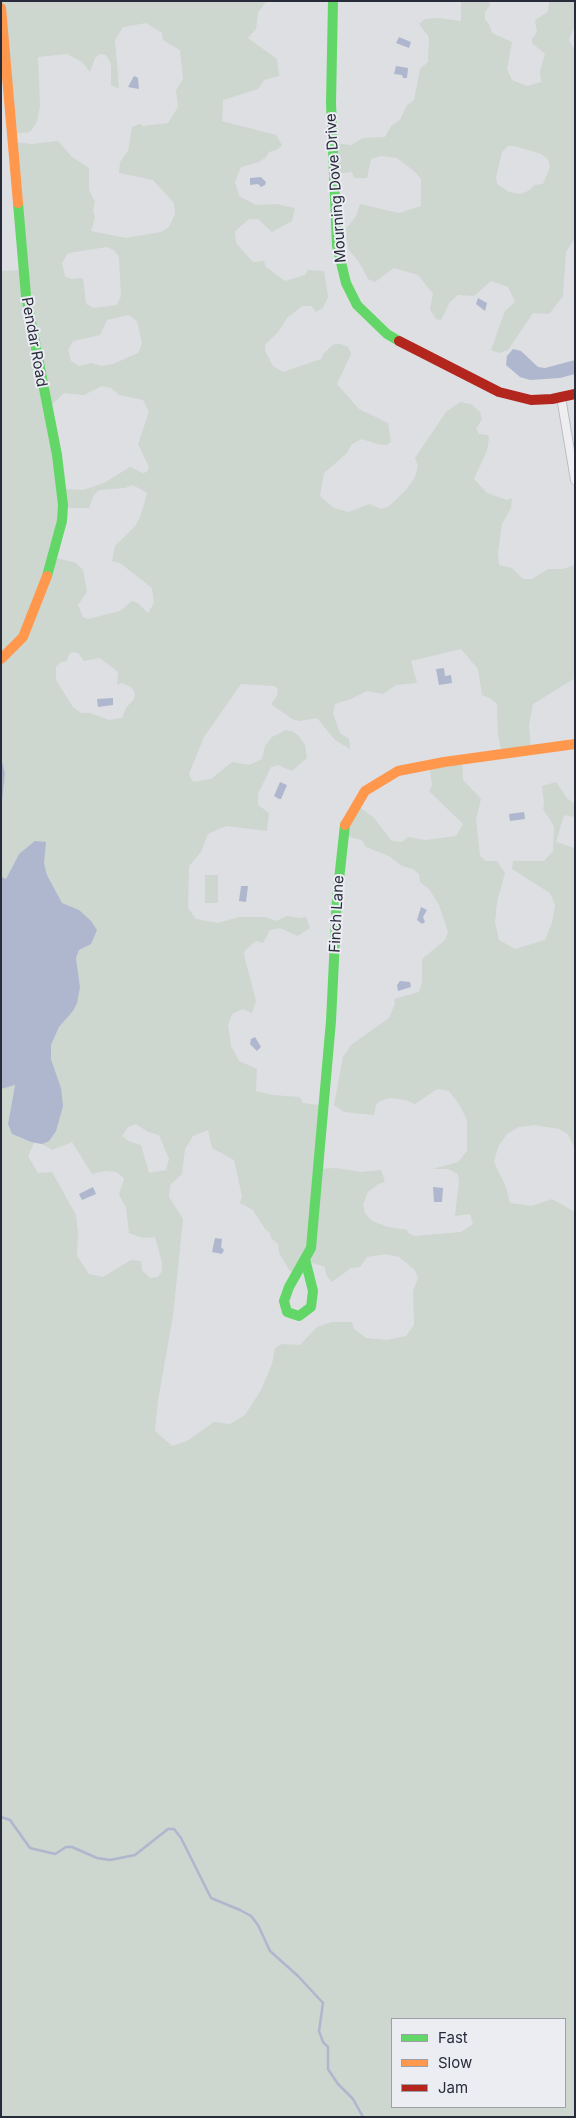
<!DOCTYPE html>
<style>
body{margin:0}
#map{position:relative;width:576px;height:2118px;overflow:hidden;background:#dedfe3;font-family:Inter,sans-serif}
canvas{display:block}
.frame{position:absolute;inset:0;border:2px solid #272b3a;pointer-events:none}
.legend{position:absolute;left:391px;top:2018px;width:175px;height:90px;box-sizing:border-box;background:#ebedf3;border:1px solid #9d9fa9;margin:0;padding:6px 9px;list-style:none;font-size:15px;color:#272b3a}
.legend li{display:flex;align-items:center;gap:10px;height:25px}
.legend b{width:25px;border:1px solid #9d9fa9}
</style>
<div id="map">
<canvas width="576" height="2118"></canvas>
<div class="frame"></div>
<ul class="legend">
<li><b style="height:6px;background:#63d668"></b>Fast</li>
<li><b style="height:6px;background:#ff974d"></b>Slow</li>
<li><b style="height:6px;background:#b3261e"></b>Jam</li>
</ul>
</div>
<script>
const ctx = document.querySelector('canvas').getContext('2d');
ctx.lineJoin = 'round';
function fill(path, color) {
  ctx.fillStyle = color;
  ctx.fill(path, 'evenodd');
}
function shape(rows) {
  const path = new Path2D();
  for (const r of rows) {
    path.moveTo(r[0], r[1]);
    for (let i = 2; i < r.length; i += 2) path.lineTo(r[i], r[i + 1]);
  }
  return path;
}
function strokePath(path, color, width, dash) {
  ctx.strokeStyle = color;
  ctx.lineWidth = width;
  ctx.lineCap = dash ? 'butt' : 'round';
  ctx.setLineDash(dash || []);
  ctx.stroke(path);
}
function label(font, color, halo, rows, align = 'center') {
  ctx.font = font + ' Inter,sans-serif';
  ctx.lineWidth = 4;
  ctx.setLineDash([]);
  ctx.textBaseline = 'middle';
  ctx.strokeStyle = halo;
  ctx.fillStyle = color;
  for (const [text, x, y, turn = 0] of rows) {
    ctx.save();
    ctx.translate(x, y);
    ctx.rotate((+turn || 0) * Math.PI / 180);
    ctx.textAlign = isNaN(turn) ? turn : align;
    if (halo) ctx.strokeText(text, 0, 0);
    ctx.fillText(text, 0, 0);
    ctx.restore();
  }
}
fill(shape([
 [1,1,267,1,258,12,256,29,248,38,277,59,279,76,264,80,258,89,223,100,222,121,276,135,282,145,277,150,269,152,266,157,259,162,241,167,235,182,239,196,256,205,276,204,295,208,292,221,272,232,258,219,249,219,235,231,236,243,253,262,264,261,266,267,285,281,305,275,308,270,324,271,328,297,323,308,316,312,311,306,302,306,287,318,279,331,265,345,265,351,273,366,283,372,321,359,324,353,334,344,340,344,348,347,351,354,337,384,359,409,388,423,391,442,386,445,377,444,362,439,352,444,347,453,324,473,320,496,334,508,349,512,369,504,381,509,388,507,406,490,415,477,418,466,415,458,446,412,460,402,471,404,480,412,482,419,476,429,479,434,488,435,489,438,487,451,474,479,487,493,507,500,512,498,511,508,502,524,498,553,499,565,512,568,523,579,532,579,548,569,563,569,575,565,575,678,533,704,529,725,531,750,502,754,498,735,497,704,490,698,482,695,478,669,461,649,411,661,417,683,396,685,383,694,367,691,351,699,335,704,333,714,340,733,349,739,350,749,335,740,317,718,300,721,292,719,271,704,277,696,278,689,274,686,241,684,204,737,189,774,193,782,211,779,232,762,249,765,262,759,265,746,272,737,286,730,292,731,299,736,305,745,307,758,292,771,278,765,271,767,258,794,258,805,269,813,267,831,226,826,208,834,201,852,189,866,188,908,196,919,218,923,239,917,265,917,276,921,287,916,300,918,306,917,310,928,298,936,280,928,270,930,263,943,256,941,245,950,244,955,256,1001,252,1013,243,1009,232,1014,228,1025,231,1046,239,1061,257,1069,256,1091,272,1095,300,1097,303,1103,320,1105,317,1169,336,1168,361,1172,381,1170,385,1182,378,1184,368,1192,363,1204,365,1213,372,1221,388,1227,407,1230,408,1233,414,1236,461,1232,473,1224,470,1214,455,1216,459,1182,458,1174,448,1169,433,1169,458,1162,467,1151,467,1120,459,1104,449,1091,437,1089,415,1104,406,1100,390,1098,380,1101,376,1105,374,1115,344,1112,334,1105,343,1057,351,1045,389,1018,395,1004,394,999,419,992,422,983,422,959,445,940,448,932,439,905,429,889,420,882,419,874,413,869,402,866,389,856,366,847,362,840,346,836,358,806,373,817,392,841,402,842,408,837,426,840,456,836,463,824,429,791,432,785,430,769,462,762,463,780,481,799,476,819,480,856,486,861,497,861,505,873,497,902,495,922,499,940,515,949,545,940,552,923,555,905,550,893,512,869,513,861,544,861,553,851,554,826,543,809,544,803,542,786,556,782,567,798,575,804,575,817,564,815,556,842,575,848,575,1149,568,1134,559,1129,534,1125,519,1127,507,1134,498,1147,494,1162,506,1187,510,1203,532,1206,552,1199,575,1212,575,2117,1,2117,1,1089,15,1084,8,1124,12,1134,31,1142,42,1144,61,1088,51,1059,51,1045,59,1027,73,1011,80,987,76,958,79,950,83,947,79,910,62,904,47,875,44,863,19,854,6,879,2,877,1,812,5,773,1,757,1,271,22,270,13,142,32,144,58,141,72,157,89,168,89,190,95,202,93,211,95,218,91,231,126,238,161,232,169,227,175,214,174,203,153,180,119,173,120,162,128,151,132,127,140,124,143,126,168,123,178,107,176,90,183,79,180,50,163,40,162,33,146,23,123,27,115,40,119,89,111,85,111,64,106,55,100,54,95,58,90,72,82,62,67,54,38,57,40,106,37,122,30,132,13,134],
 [107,247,114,250,119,257,121,296,117,305,94,308,86,304,83,278,71,279,65,276,62,263,68,253],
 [128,315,137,321,138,325,142,344,138,353,113,364,101,366,91,363,79,366,71,361,68,350,73,341,100,335,107,320],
 [102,386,111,388,119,395,143,400,149,412,138,444,149,467,147,472,143,473,130,467,104,483,83,490,64,489,47,410,64,393,84,395],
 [133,485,147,493,141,515,136,525,115,546,112,561,120,563,152,588,154,603,148,613,138,603,132,601,120,611,88,619,83,617,78,605,87,592,83,570,76,563,53,557,65,508,89,508,94,495,99,490,125,488],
 [72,652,78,653,84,661,100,658,118,672,117,685,122,683,131,687,135,693,134,699,126,708,122,718,109,720,90,713,81,713,73,707,56,680,56,667,61,662,67,661,68,656],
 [136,1124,148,1132,159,1135,169,1159,166,1170,149,1173,141,1145,130,1142,122,1136,128,1127],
 [208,1130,212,1148,234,1160,242,1196,240,1203,253,1210,265,1229,270,1233,271,1238,278,1244,279,1253,290,1271,296,1271,310,1262,325,1267,326,1275,332,1282,351,1268,360,1267,367,1257,386,1254,399,1257,415,1270,418,1278,413,1291,414,1325,406,1336,387,1340,366,1338,354,1329,352,1322,332,1322,317,1327,300,1345,282,1344,275,1348,272,1364,261,1390,245,1415,230,1424,214,1422,187,1441,172,1446,155,1431,158,1400,173,1316,183,1219,169,1197,170,1185,182,1174,185,1149,193,1136],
 [72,1142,92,1174,105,1171,116,1172,124,1178,119,1195,126,1207,129,1233,143,1238,155,1237,162,1263,162,1271,158,1277,150,1278,142,1270,141,1261,131,1260,103,1277,89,1274,77,1256,78,1233,76,1215,52,1172,38,1173,28,1156,34,1143,42,1144,52,1150],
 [392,2019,565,2019,565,2107,392,2107],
 [461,1,489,1,490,5,485,12,485,20,489,24,492,33,512,42,507,69,512,80,527,86,541,82,540,71,545,54,532,43,532,39,537,32,535,20,548,12,549,1,575,1,575,26,569,40,575,50,575,238,566,252,563,296,549,314,533,313,508,350,499,353,491,350,505,311,515,302,508,287,491,281,474,296,458,295,450,302,441,320,436,319,430,310,433,294,418,275,394,268,375,282,368,279,359,262,348,249,346,229,356,216,360,204,399,213,421,206,421,179,415,172,397,158,381,156,371,159,367,178,354,178,352,172,334,174,333,143,351,145,363,138,385,137,391,126,400,120,407,105,414,100,420,69,428,62,429,37,419,24,425,19,438,18,461,21],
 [508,146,515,146,541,154,548,159,550,167,543,184,534,185,530,190,521,194,509,192,497,184,496,177,502,152],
 [205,875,218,875,218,903,205,903]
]), '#cdd6cf');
fill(shape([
 [399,37,411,42,409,48,396,43],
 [396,66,408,68,407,78,403,78,402,75,394,74],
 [134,76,138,78,139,89,128,87],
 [261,177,266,182,265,185,261,187,258,184,250,185,250,178],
 [478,298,487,303,485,311,476,304],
 [513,349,521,351,538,367,545,368,575,360,575,374,560,378,530,380,520,377,506,365,507,356],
 [444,668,445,676,451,675,452,683,439,685,436,669],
 [113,698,113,705,98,707,97,699],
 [1,757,5,773,1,812],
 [280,782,287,785,281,799,279,799,274,796],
 [524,812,525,819,510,821,509,814],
 [1,836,2,877,6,879,19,854,35,841,46,842,44,863,47,875,62,903,79,910,91,921,97,930,91,944,79,950,76,958,80,987,77,1003,73,1011,59,1027,51,1045,51,1059,61,1088,63,1106,56,1131,49,1141,42,1144,31,1142,12,1134,8,1124,15,1085,1,1089],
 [241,886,248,886,246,902,239,901],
 [421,907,427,910,423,917,425,922,422,924,417,920],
 [400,981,410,982,411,987,398,991,397,985],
 [255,1037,261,1047,257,1051,250,1044,251,1039],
 [93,1187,96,1194,82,1200,79,1194],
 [433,1187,443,1188,442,1202,434,1202],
 [215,1238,222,1239,221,1247,224,1250,222,1254,212,1252]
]), '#aeb7cd');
strokePath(shape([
 [1,1817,10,1820,30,1848,55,1854,66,1847,72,1847,97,1858,110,1860,135,1855,168,1829,174,1829,181,1838,211,1898,240,1910,251,1916,258,1925,270,1951,298,1976,323,2003,319,2031,323,2042,328,2047,328,2069,338,2084,353,2099,363,2117]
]), '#aeb7cd', 2.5);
const street = shape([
 [561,397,575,480]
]);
strokePath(street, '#bcbdc1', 10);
strokePath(street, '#eeeef0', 8);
strokePath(shape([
 [333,1,331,103,337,246,346,283,357,305,387,334,399,341],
 [18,203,26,296,57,455,63,505,62,521,47,576],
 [305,1259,313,1291,311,1307,299,1316,287,1312,284,1301,289,1287,311,1248,331,1021,337,898,345,825]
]), '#63d668', 10);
strokePath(shape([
 [1,8,18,203],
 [1,659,23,637,47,576],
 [345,825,365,791,398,771,444,762,575,744]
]), '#ff974d', 10);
strokePath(shape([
 [399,341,499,392,531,400,552,399,575,394]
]), '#b3261e', 10);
label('15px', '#272b3a', '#ebedf3', [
 ["Mourning Dove Drive",336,188,-94],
 ["Pendar Road",34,342,80],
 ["Finch Lane",337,914,-87]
]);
</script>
